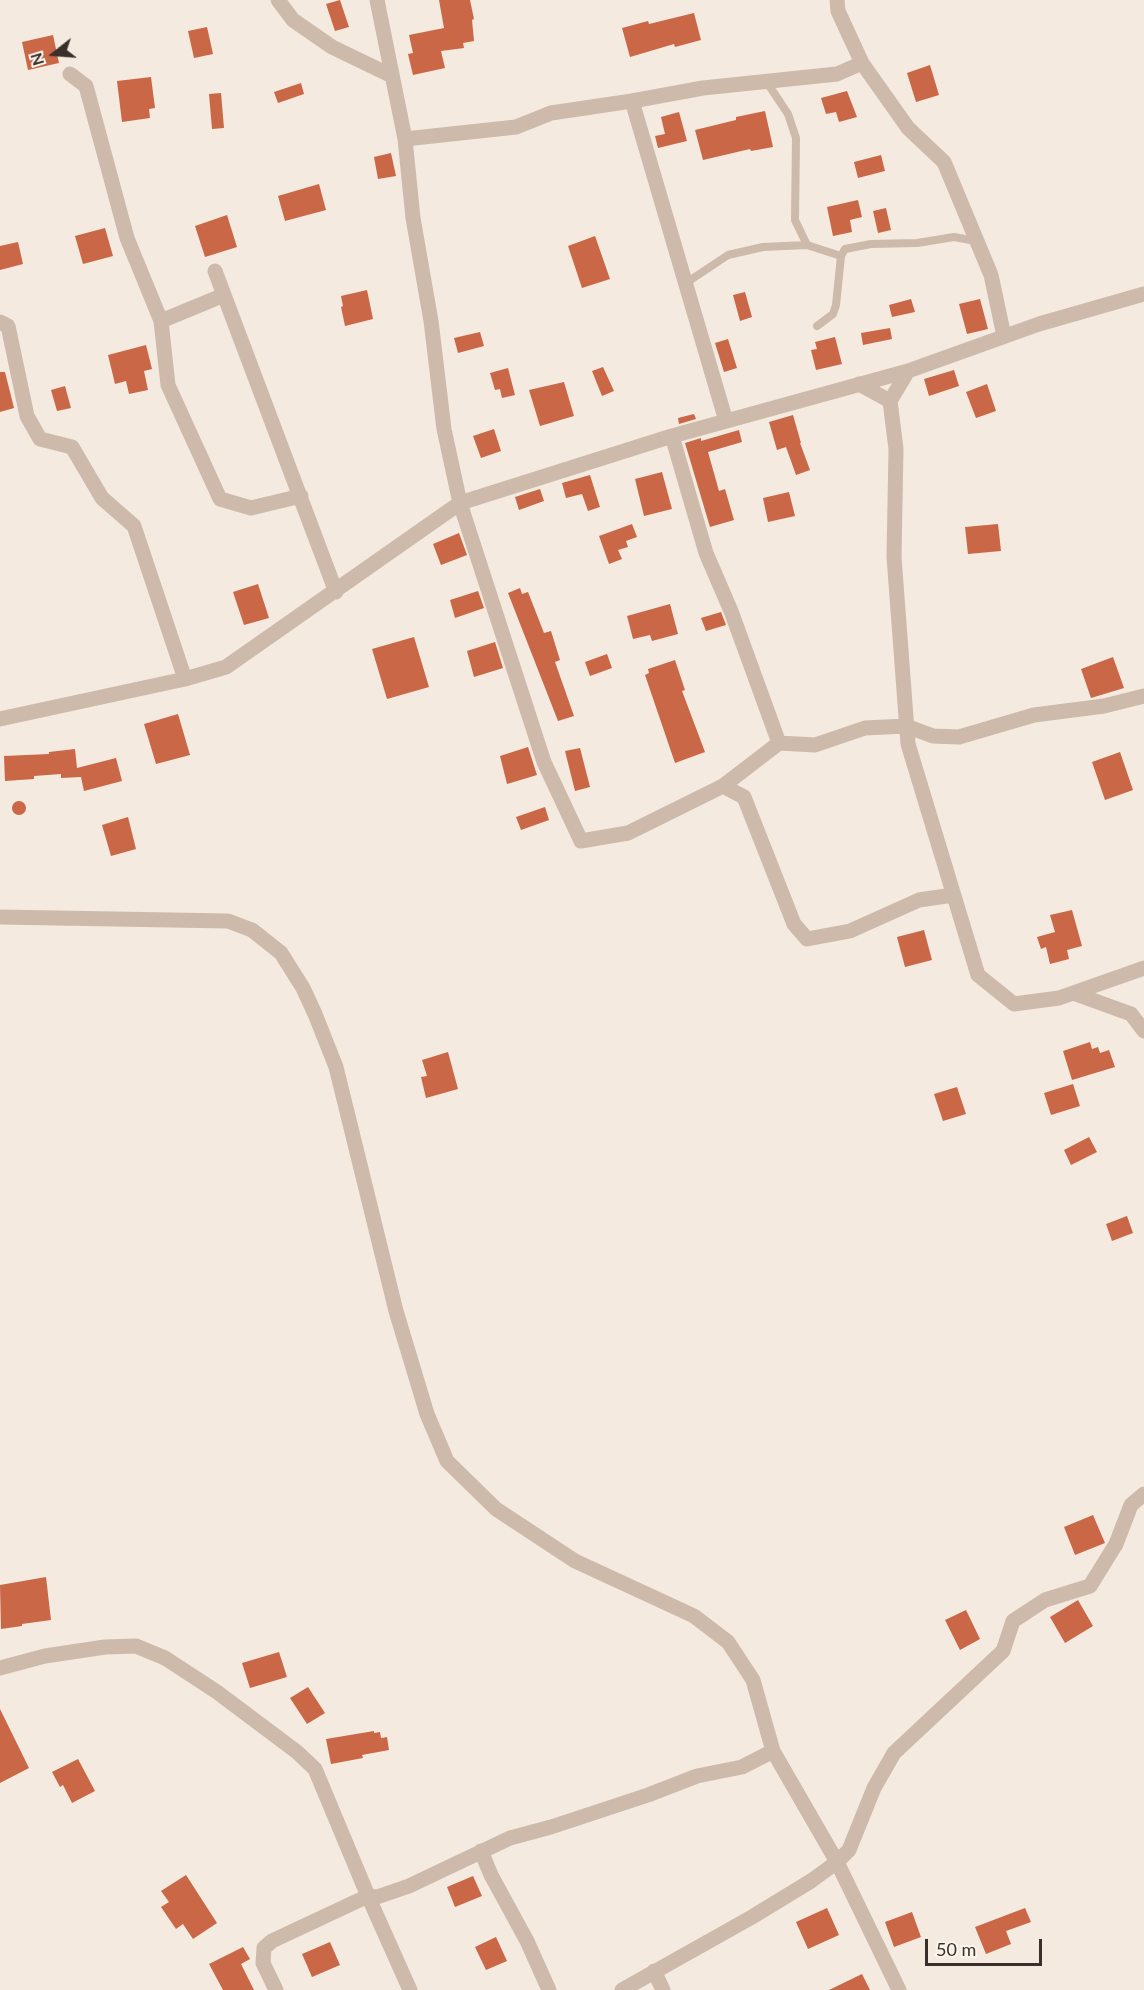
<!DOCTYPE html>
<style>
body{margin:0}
#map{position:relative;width:1144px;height:1990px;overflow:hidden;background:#f4eadf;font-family:Lato,sans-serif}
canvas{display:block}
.north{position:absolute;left:24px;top:24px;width:60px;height:60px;-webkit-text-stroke:4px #fbf4ec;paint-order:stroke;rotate:253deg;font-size:16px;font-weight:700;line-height:24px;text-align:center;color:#3a2f2a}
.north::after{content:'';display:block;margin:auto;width:21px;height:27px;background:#3a2f2a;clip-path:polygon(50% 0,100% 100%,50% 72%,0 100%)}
.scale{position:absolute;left:925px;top:1939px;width:117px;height:27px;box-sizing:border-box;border:3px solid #3a2f2a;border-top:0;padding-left:8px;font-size:18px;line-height:21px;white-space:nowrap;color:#3a2f2a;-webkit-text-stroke:4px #fbf4ec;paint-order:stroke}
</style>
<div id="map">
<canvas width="1144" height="1990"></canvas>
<div class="north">N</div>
<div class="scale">50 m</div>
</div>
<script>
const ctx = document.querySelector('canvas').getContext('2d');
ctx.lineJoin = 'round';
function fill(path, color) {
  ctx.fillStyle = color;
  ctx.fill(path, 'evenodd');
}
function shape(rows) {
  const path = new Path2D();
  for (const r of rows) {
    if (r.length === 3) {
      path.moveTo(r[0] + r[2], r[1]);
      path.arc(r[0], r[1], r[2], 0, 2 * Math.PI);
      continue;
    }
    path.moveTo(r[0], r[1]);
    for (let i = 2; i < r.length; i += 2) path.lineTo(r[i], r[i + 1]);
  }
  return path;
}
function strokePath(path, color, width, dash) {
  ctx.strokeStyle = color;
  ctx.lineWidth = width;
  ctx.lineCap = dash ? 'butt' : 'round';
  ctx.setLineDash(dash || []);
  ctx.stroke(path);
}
fill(shape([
 [340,0,349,27,335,31,326,4],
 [439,0,470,0,474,19,472,20,474,41,463,43,464,48,441,51,445,68,413,75,408,54,413,53,409,35,444,28],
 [694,13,701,40,675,47,674,44,630,57,622,28,648,21,649,24],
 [207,27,213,54,194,58,188,31],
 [53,35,59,63,28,70,22,42],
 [930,65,939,95,916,102,907,73],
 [151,77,155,108,149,109,150,118,122,122,117,81],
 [301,83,304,94,278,103,274,92],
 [847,91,857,117,839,122,836,112,826,114,821,98],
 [221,93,224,128,212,129,209,94],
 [765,111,773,147,751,151,750,149,703,160,695,130,736,120,736,117],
 [679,112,687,141,658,148,655,136,665,134,661,117],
 [391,153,396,176,378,179,374,157],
 [881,155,885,171,858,178,854,162],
 [319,184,326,210,285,221,278,196],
 [858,200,862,217,850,220,852,232,833,236,827,207],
 [886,208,891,230,878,233,873,211],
 [227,215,237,247,205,257,195,226],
 [105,228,113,256,83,264,75,236],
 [595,236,610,279,582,288,568,246],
 [18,242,23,264,0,270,0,246],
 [367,290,373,319,345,326,341,307,343,306,341,296],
 [745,292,752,317,740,321,733,295],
 [911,299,915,312,892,317,889,305],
 [980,299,988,329,967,334,959,304],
 [890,328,892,339,863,345,861,333],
 [480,332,484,346,458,353,454,338],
 [835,337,842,364,816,370,811,350,817,349,815,342],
 [728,339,737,368,724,372,715,343],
 [146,345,152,369,144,371,148,390,129,394,126,381,115,384,108,355],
 [603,367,614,391,602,396,592,371],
 [508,368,515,395,502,398,500,389,495,390,490,373],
 [954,370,959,386,929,396,924,379],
 [0,372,5,372,14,408,0,412],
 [564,382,574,416,540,426,529,390],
 [987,384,996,411,976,418,966,392],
 [65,386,71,408,57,411,51,390],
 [694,414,696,419,679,424,678,418],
 [793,415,801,443,800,443,810,470,796,475,786,447,777,450,769,422],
 [494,429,501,451,481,458,473,436],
 [739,430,742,442,708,452,719,491,725,489,734,520,710,527,685,443,701,438,701,441],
 [662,472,672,509,644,516,635,479],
 [590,475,600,507,588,511,582,494,566,498,562,483],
 [540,489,544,501,519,510,515,497],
 [789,492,795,516,768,522,763,498],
 [632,524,637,537,626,541,628,547,618,550,622,559,609,564,599,536],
 [998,524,1001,551,968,554,965,527],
 [459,533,467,555,441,565,433,544],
 [258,584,269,618,244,625,233,592],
 [520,588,522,594,528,592,544,633,551,631,560,660,555,662,574,716,558,721,508,593],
 [478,591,484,608,455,618,450,600],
 [670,604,678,634,652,641,650,635,633,639,627,616],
 [721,612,726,625,706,631,701,618],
 [414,637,429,687,387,699,372,649],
 [495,642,503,668,474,677,467,651],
 [607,654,612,668,590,676,585,662],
 [1113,657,1124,688,1091,698,1081,669],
 [675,660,685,690,682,691,705,752,675,763,645,675,649,673,648,669],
 [178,714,190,755,156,764,144,724],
 [528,747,537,775,507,784,500,756],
 [580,748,590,787,575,791,565,751],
 [75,749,77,768,116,758,122,781,84,791,81,777,61,778,61,774,34,776,34,779,5,781,4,756,49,754,49,752],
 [1120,752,1133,790,1105,800,1092,762],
 [19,808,7],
 [545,807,549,820,521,830,516,817],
 [128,817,136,849,111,856,102,825],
 [1072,910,1082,946,1067,950,1069,959,1050,964,1046,947,1041,949,1037,937,1055,932,1050,915],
 [924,930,932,960,905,967,897,937],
 [1090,1042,1092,1049,1098,1047,1100,1053,1109,1050,1115,1067,1072,1080,1063,1051],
 [448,1052,458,1089,426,1098,421,1077,427,1076,422,1060],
 [1073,1084,1080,1106,1051,1115,1044,1093],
 [957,1087,966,1114,943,1121,934,1094],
 [1089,1137,1097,1152,1071,1165,1064,1150],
 [1127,1216,1133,1233,1112,1241,1106,1224],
 [1093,1515,1105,1543,1075,1555,1064,1527],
 [46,1577,51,1620,22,1624,22,1626,1,1629,0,1585],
 [1078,1600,1093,1626,1065,1643,1050,1617],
 [966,1610,980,1639,960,1650,945,1620],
 [279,1652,287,1677,250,1688,242,1663],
 [308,1687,325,1713,307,1724,290,1698],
 [0,1709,29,1768,0,1783],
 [374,1731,374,1733,380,1732,381,1738,387,1737,389,1750,362,1755,363,1758,331,1764,326,1739],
 [78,1759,95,1791,72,1803,63,1785,60,1787,52,1772],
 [186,1875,217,1923,193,1939,183,1924,176,1929,161,1907,169,1902,161,1891],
 [473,1876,482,1896,455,1907,447,1887],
 [827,1908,839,1935,808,1949,796,1922],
 [1025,1908,1031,1922,1006,1931,1011,1944,986,1954,975,1927],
 [912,1912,921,1937,894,1947,885,1922],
 [496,1937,507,1961,486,1970,475,1947],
 [330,1942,340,1965,312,1977,302,1954],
 [243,1947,250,1959,241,1964,254,1990,223,1990,209,1964],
 [862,1974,870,1990,829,1990]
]), '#c96747');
strokePath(shape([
 [766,81,788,114,796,138,795,220,807,245],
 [686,283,728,255,763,247,807,245,841,256],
 [817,326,833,314,836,305,841,256,845,249,871,244,917,243,954,237,976,241]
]), '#cdbaaa', 8);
strokePath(shape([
 [278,0,293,20,332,47,390,75],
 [377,0,405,139],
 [837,0,838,11,862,63],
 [70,74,86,86,127,238,161,321,168,385,220,499,251,508,301,496],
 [632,101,551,113,516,127,405,139,413,218,431,321,444,429,460,503,544,762,581,841,628,833,723,786,744,797,794,924,807,939,850,931,919,900,953,895],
 [215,271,336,592],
 [161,321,224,295],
 [0,322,8,326,27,416,40,439,72,447,102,498,134,526,185,679],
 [859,384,890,401,896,449,894,557,908,744,978,975,1014,1004,1059,998,1144,968],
 [890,401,908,371],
 [726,421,632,101,703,88,837,74,862,63,908,128,944,162,991,275,1004,336],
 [672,436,706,553,731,611,779,743,723,786],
 [0,719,185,679,226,667,460,503,672,436,908,371,1039,324,1144,294],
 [779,743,815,745,865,728,906,726,933,736,959,737,1034,715,1104,706,1144,696],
 [0,917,228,921,252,930,281,953,303,988,315,1014,336,1067,396,1311,427,1414,447,1461,496,1509,575,1561,694,1616,728,1642,753,1680,773,1751,837,1862,899,1990],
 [1073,993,1131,1014,1144,1031],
 [0,1668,45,1656,105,1647,136,1646,165,1658,217,1692,297,1752,315,1769,368,1896,410,1990],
 [481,1851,491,1875,527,1941,549,1990],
 [654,1971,663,1990],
 [276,1990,263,1963,264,1948,272,1941,368,1896,377,1897,409,1886,510,1838,551,1827,648,1795,697,1776,742,1767,773,1751],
 [622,1990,752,1917,811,1881,837,1862,849,1850,874,1788,894,1753,1003,1651,1013,1621,1045,1600,1090,1586,1116,1544,1131,1505,1144,1494]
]), '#cdbaaa', 15);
</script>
